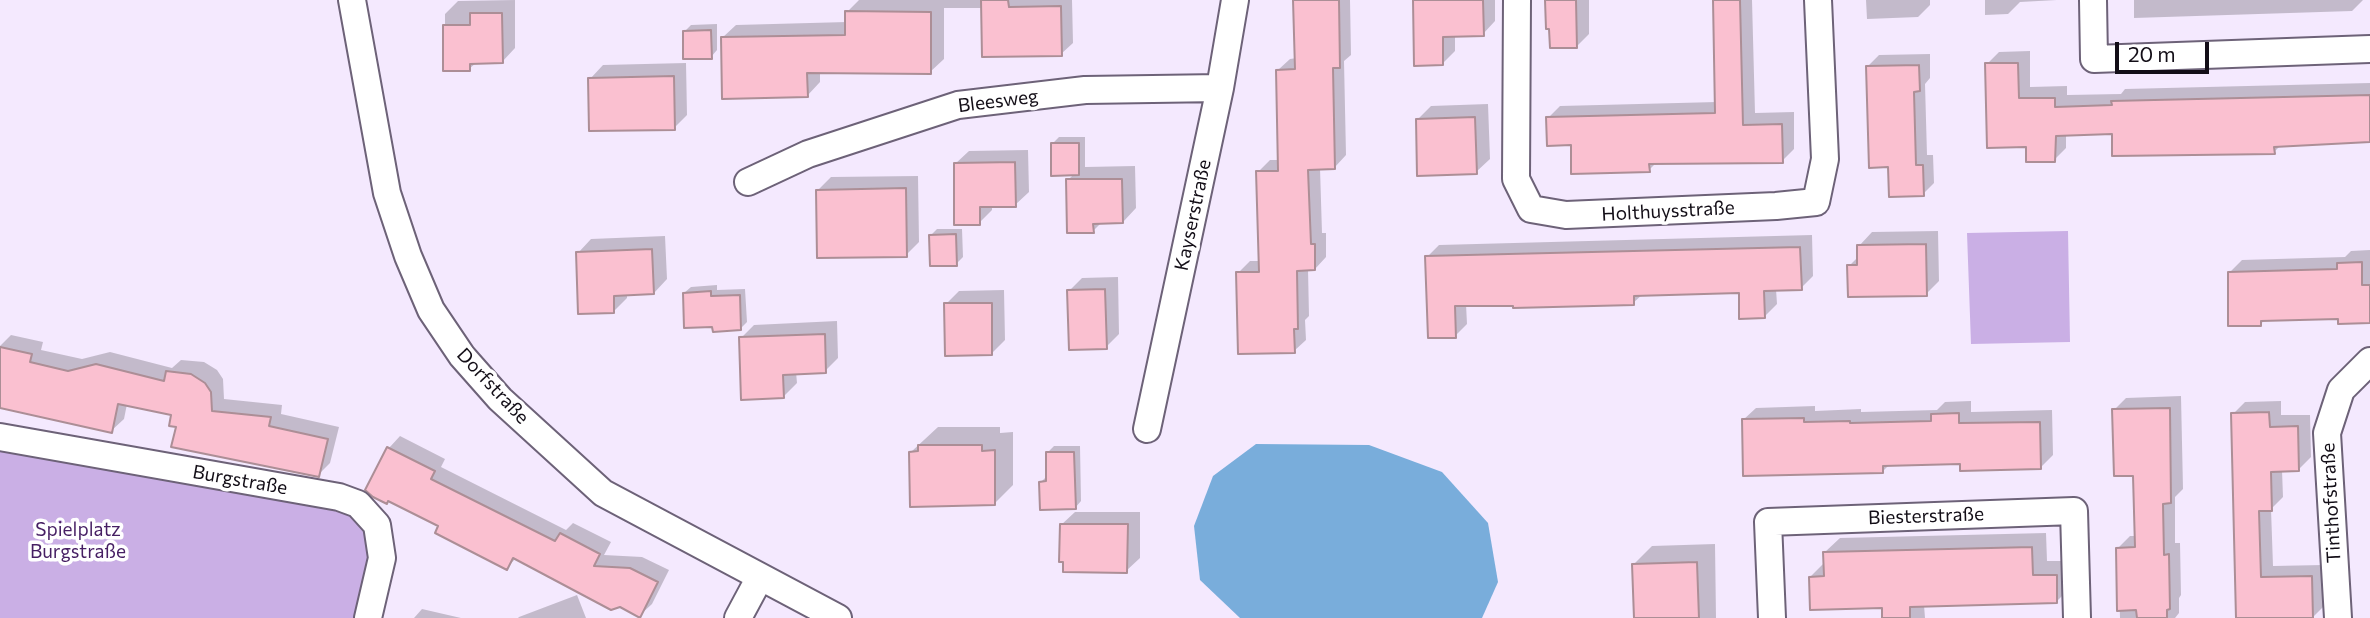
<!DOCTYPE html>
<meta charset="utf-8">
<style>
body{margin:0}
#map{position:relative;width:2370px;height:618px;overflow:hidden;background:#f4e9fe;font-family:Commissioner,sans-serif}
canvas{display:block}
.scale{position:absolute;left:2115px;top:42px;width:94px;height:32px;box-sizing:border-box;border:4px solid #130e17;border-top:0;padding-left:9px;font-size:21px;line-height:24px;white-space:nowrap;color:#130e17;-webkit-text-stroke:5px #fff;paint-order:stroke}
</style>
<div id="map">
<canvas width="2370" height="618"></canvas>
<div class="scale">20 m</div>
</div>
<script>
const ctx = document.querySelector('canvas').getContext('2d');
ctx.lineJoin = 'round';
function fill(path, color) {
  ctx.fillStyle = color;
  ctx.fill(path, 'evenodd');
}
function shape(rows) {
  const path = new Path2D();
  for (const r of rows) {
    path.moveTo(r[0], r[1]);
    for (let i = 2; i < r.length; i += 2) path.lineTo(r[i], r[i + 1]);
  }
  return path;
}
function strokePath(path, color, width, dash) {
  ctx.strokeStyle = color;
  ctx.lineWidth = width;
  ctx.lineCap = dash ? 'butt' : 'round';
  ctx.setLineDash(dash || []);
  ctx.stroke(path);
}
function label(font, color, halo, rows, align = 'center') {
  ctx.font = font + ' Commissioner,sans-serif';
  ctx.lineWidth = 7;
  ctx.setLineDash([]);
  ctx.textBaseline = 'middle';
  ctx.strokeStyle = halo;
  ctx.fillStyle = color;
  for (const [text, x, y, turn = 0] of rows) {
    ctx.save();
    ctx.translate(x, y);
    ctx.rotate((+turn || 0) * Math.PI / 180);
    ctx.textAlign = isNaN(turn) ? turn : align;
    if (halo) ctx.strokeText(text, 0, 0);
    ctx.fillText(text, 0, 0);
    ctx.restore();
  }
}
fill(shape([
 [2068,231,2070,342,1971,344,1967,233],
 [0,437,339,497,377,525,368,618,0,618]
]), '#caafe5');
fill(shape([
 [1256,444,1369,445,1442,472,1488,523,1498,582,1482,618,1240,618,1200,580,1194,526,1213,476]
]), '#79addb');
fill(shape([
 [515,0,515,48,502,62,477,62,469,69,445,70,445,14,458,1],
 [859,0,1072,0,1073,43,1061,54,983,8,944,8,944,59,930,72,820,71,820,82,807,96,722,38,736,25,847,22,847,12],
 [1295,0,1350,0,1351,55,1344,61,1346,155,1335,167,1320,168,1322,233,1326,233,1326,257,1315,269,1308,269,1309,316,1305,320,1306,340,1294,351,1238,273,1250,261,1260,261,1258,172,1270,160,1280,160,1278,70,1290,59,1297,58],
 [1415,0,1495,0,1495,21,1483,34,1455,35,1455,51,1442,64],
 [1547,0,1589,0,1589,34,1577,46],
 [1697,0,1752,0,1755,113,1794,112,1794,149,1782,161,1657,162,1649,170,1572,143,1548,118,1560,106,1717,102,1715,0],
 [1866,0,1930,0,1930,5,1918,17,1867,19],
 [1985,0,2057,0,2020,2,2008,14,1985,15],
 [2134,0,2363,0,2352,11,2134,18],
 [717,24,717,50,711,57,684,32,691,25],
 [2030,51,2030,87,2067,86,2067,95,2121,94,2125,89,2370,83,2370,140,2281,145,2274,152,2114,132,2066,134,2066,148,2054,160,2027,145,1987,64,1999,52],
 [1930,54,1930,78,1925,84,1927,155,1933,155,1934,183,1923,194,1889,166,1868,66,1879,55],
 [686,63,687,115,674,128,590,79,603,65],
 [1488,104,1490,159,1476,172,1418,119,1431,106],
 [1059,137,1085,137,1085,167,1135,166,1136,208,1123,222,1102,222,1093,231,1068,180,1074,174,1052,144],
 [1028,150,1029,192,1015,205,992,205,992,210,979,223,955,164,969,151],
 [918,176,919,242,906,255,818,190,831,177],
 [937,229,962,229,963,257,956,264,930,236],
 [1938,231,1939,281,1926,294,1849,266,1859,256,1859,246,1872,232],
 [1812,235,1813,276,1801,288,1776,289,1777,304,1764,317,1740,291,1643,294,1633,303,1466,304,1467,324,1455,336,1427,257,1439,245],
 [665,236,667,279,654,293,627,294,627,298,614,311,578,253,591,239],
 [2370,250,2370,321,2340,317,2265,319,2261,324,2230,272,2242,260,2345,257,2351,251],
 [1118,277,1119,334,1106,347,1069,291,1082,278],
 [717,285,717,290,745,289,747,322,740,329,684,293,691,287],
 [1004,290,1005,340,992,353,946,304,959,291],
 [837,321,838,358,825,371,796,372,797,383,784,396,741,338,754,325],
 [11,335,43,342,41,350,82,359,110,352,172,368,181,360,204,362,217,370,223,379,224,399,282,405,281,414,339,427,330,463,318,475,178,425,173,414,127,404,124,419,111,431,0,406,0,346],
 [2181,396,2183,489,2175,497,2175,543,2180,543,2181,595,2179,598,2179,613,2175,618,2120,618,2118,548,2130,536,2136,536,2135,474,2114,410,2126,398],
 [1971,401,1971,412,2052,410,2053,455,2041,467,1962,463,1889,465,1883,471,1743,420,1756,408,1815,406,1815,411,1861,409,1861,412,1937,410,1945,402],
 [2281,401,2281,415,2310,415,2311,457,2299,469,2282,470,2283,497,2271,509,2273,566,2323,565,2324,606,2312,618,2238,618,2233,414,2245,402],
 [938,427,1000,427,1000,433,1013,432,1013,485,995,503,911,452],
 [400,436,445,459,441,467,566,530,573,523,611,542,604,555,642,557,669,570,652,604,640,615,516,558,507,568,441,525,389,448],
 [1054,446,1080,446,1081,501,1075,508,1041,482,1048,475,1047,453],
 [1075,512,1140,512,1140,558,1126,571,1061,525],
 [2046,533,2047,561,2071,561,2071,587,2057,601,1924,605,1925,618,1884,618,1884,606,1810,577,1825,562,1825,552,1840,538],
 [1715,544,1716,618,1635,618,1633,565,1652,546],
 [577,595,586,618,518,618,519,617],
 [422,609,461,618,414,618]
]), '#0003');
const building = shape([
 [981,0,1008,0,1009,7,1061,6,1062,56,982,57,981,0],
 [1293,0,1339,0,1340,68,1333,68,1335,169,1308,170,1311,244,1315,244,1315,270,1297,271,1298,329,1294,329,1295,353,1238,354,1236,272,1259,272,1256,171,1278,171,1276,70,1295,69,1293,0],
 [1413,0,1483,0,1484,36,1443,37,1443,65,1414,66,1413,0],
 [1545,0,1576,0,1577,48,1550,48,1549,29,1546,29,1545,0],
 [1713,0,1740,0,1743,125,1782,124,1783,163,1649,164,1650,172,1571,174,1571,145,1547,146,1546,117,1715,113,1713,0],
 [845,11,931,12,931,74,807,73,808,97,722,99,721,37,845,35,845,11],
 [470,13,502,13,503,63,470,64,470,71,443,71,443,25,470,25,470,13],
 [711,30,712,59,683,59,683,31,711,30],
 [1985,63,2018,63,2019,98,2055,98,2055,107,2112,105,2111,101,2370,95,2370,142,2274,147,2275,154,2112,156,2112,134,2056,136,2055,162,2026,162,2026,147,1987,148,1985,63],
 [1919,65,1920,91,1914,92,1916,165,1923,165,1924,196,1889,197,1888,167,1869,168,1866,66,1919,65],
 [674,76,675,130,589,131,588,78,674,76],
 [1475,117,1477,174,1417,176,1416,119,1475,117],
 [1051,143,1079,143,1079,175,1051,176,1051,143],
 [1015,162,1016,207,980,207,980,225,954,225,954,163,1015,162],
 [1066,179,1122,179,1123,223,1093,224,1094,233,1067,233,1066,179],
 [906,188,907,257,817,258,816,190,906,188],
 [956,234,957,266,930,266,929,235,956,234],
 [1926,244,1927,296,1848,297,1847,265,1857,265,1857,245,1926,244],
 [1800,247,1802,290,1764,291,1765,318,1739,319,1739,293,1634,296,1634,305,1513,308,1513,306,1455,306,1456,338,1428,338,1425,256,1800,247],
 [652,249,654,294,614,296,614,313,578,314,576,252,652,249],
 [2362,262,2362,285,2370,285,2370,323,2338,324,2338,319,2261,321,2261,326,2228,326,2228,272,2337,269,2337,263,2362,262],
 [1105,289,1107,349,1069,350,1067,290,1105,289],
 [711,291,711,296,740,295,741,330,713,332,712,327,684,328,683,293,711,291],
 [944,303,992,303,992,355,945,356,944,303],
 [825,334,826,373,783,375,784,398,741,400,739,337,825,334],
 [0,347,32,354,30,362,68,371,96,364,164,381,166,371,191,374,205,383,211,392,212,411,271,417,269,426,328,439,319,477,171,447,176,427,169,426,171,415,118,404,112,433,0,408,0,347],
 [2170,408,2171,503,2163,504,2164,555,2169,554,2170,609,2167,610,2167,618,2137,618,2136,610,2117,611,2116,548,2135,547,2133,476,2114,476,2112,409,2170,408],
 [2269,412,2270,427,2298,426,2299,471,2271,472,2272,511,2259,511,2261,577,2312,576,2313,618,2236,618,2231,413,2269,412],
 [1959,413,1959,423,2040,422,2041,469,1960,471,1960,464,1883,466,1883,473,1743,476,1742,419,1804,418,1804,422,1850,421,1850,423,1931,421,1931,414,1959,413],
 [918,445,982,445,982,451,995,450,995,505,910,507,909,452,918,451,918,445],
 [387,447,435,471,431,479,555,541,560,533,600,554,594,566,630,568,658,582,640,618,620,607,611,610,513,558,507,570,435,533,438,526,388,501,387,504,373,497,365,490,387,447],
 [1046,452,1074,452,1076,509,1040,510,1039,482,1046,481,1046,452],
 [1060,524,1128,524,1127,573,1063,572,1063,562,1059,562,1060,524],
 [2032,547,2033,575,2057,575,2057,603,1910,607,1910,618,1882,618,1882,608,1810,610,1809,577,1824,576,1823,552,2032,547],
 [1697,562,1699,618,1634,618,1632,564,1697,562]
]);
fill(building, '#fac0d0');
strokePath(building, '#ac8e96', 2);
const minor = shape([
 [352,0,387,193,408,256,431,310,462,356,500,399,603,493,838,618],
 [1517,0,1516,179,1531,209,1566,215,1776,206,1816,202,1825,159,1818,0],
 [2093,0,2094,59,2370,49],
 [748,182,808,154,958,105,1085,90,1220,88],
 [1147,429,1220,88,1235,0],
 [0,437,339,497,358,504,377,525,382,558,368,618],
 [738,618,760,577],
 [1772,618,1768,522,2074,511,2077,618],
 [2338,618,2327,433,2341,390,2370,361]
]);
strokePath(minor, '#6d6278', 30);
strokePath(minor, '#fff', 26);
label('19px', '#130e17', '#fff', [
 ["Bleesweg",998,101,-7],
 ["Holthuysstraße",1668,211,-3],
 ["Kayserstraße",1193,215,-78],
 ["Dorfstraße",493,386,47],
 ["Burgstraße",240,480,10],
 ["Tinthofstraße",2331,503,-93],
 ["Biesterstraße",1926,516,-2]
]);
label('19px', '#461f63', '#fff', [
 ["Spielplatz",78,530],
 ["Burgstraße",78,552]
]);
</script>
